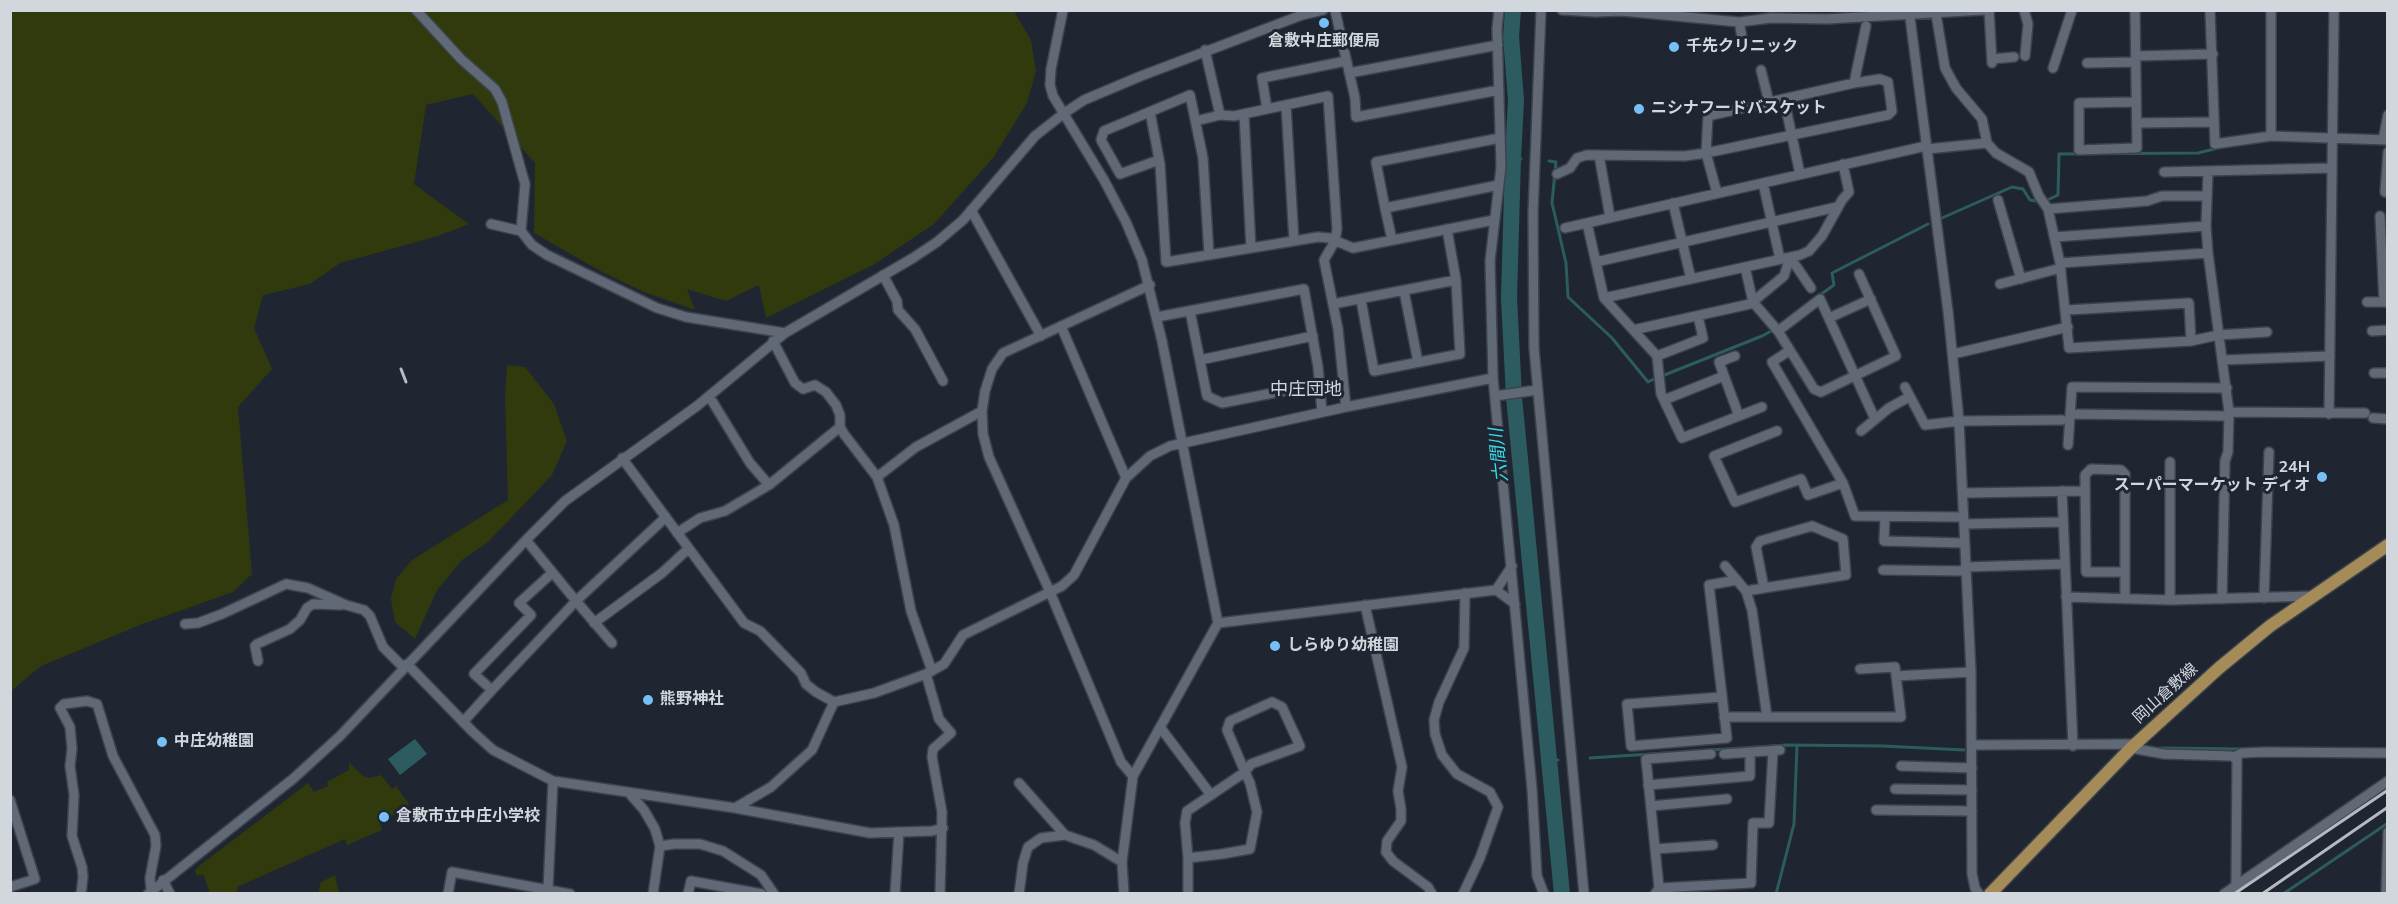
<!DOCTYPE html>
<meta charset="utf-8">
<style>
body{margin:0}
#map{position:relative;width:2398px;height:904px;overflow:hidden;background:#1f2631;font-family:"Nunito Sans",sans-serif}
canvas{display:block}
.frame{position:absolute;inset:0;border:12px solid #d2d7de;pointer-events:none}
</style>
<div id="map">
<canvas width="2398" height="904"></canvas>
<div class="frame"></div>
</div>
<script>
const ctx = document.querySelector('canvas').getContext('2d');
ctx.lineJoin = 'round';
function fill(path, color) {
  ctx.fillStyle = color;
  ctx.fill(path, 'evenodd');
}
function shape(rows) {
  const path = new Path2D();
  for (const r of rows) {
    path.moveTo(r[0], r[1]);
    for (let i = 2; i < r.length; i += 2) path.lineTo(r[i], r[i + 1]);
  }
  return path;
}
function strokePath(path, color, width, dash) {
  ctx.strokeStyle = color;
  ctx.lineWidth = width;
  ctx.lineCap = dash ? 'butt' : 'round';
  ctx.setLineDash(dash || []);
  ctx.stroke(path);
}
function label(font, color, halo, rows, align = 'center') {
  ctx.font = font + ' "Nunito Sans","Noto Sans JP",sans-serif';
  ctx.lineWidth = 6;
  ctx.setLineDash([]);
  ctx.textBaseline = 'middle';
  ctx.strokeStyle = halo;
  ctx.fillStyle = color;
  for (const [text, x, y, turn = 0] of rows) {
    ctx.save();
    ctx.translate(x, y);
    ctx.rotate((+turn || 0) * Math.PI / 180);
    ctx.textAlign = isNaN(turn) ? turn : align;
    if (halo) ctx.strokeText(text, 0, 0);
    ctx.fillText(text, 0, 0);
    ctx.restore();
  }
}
fill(shape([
 [11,11,1014,11,1031,40,1036,71,1027,103,993,158,934,224,873,265,766,318,759,285,726,301,687,289,695,310,644,292,604,273,534,233,535,163,473,94,426,105,414,184,469,224,438,236,340,263,310,284,263,295,254,328,272,369,238,407,252,574,233,592,140,625,41,666,11,691],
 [507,365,525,367,554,404,567,441,552,475,488,542,462,560,437,590,415,639,395,622,391,599,396,579,412,560,508,500,505,395],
 [349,762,363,776,370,778,381,775,392,789,396,786,409,804,398,813,379,821,382,830,347,845,345,839,237,887,238,891,232,893,210,893,203,874,197,876,195,871,199,866,308,783,314,792,328,786,327,782,349,770],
 [335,875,339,893,318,893,321,882]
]), '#303a0d');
fill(shape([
 [415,739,427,754,400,775,388,759]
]), '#2d5c60');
strokePath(shape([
 [1513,158,1521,159],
 [1549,161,1556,162,1552,203,1566,263,1568,297,1612,338,1648,382,1656,378],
 [2045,201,2058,195,2059,154,2198,153,2218,148],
 [1942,218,2012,187,2023,189,2030,200,2036,201],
 [1799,310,1834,285,1832,273,1928,224],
 [1662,376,1762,336,1775,329],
 [2160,748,2243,749],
 [1590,758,1787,745,1883,746,1964,750],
 [1550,761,1558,760],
 [1776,894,1794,824,1797,745],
 [2283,894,2388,823]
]), '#2d5c60', 3);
strokePath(shape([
 [1513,10,1511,37,1516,100,1513,158,1509,298,1514,397,1562,894]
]), '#2d5c60', 16);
const minor = shape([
 [416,10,461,59,495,89,502,102,525,184,521,231,532,245,547,255,657,308,686,317,785,333],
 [1063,10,1051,69,1050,85,1053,96,1104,180,1126,222,1142,260,1162,341,1218,623,1133,776,1122,862,1124,894],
 [1335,10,1355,98,1356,117,1499,90],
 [1499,10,1497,29,1501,167,1490,261,1493,378,1532,789,1537,876,1544,894],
 [1541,10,1533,213,1534,348,1584,894],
 [1562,10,1596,12,1622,11,1739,22,1771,18,1827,19,1983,10],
 [1909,10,1948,311,1959,421,1971,672,1972,874,1975,888,1979,894],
 [1989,10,1992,63],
 [2024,10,2028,24,2025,56],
 [2135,10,2137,148,2079,150,2079,103,2136,102],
 [2210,10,2215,144,2271,136,2388,140],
 [2271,10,2271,136],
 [1936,14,1945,68,1956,88,1982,119,1987,143],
 [1739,22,1743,42],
 [1205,50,1220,115],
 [2136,56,2213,54],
 [1992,59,2014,57],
 [2087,63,2136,62],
 [2053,68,2072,10],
 [1761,70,1769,102],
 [1349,73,1498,45],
 [1854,83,1866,26],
 [1784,99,1800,174],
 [1286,105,1294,241],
 [1267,109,1262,78,1346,61],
 [1150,112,1160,164,1166,262,1318,237,1329,238,1353,248,1494,220],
 [1244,114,1251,248],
 [1196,121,1220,115,1234,116,1328,96,1337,229,1335,241,1324,260,1338,329,1346,407],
 [2137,123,2214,122],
 [2383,140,2388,115],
 [1927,149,1987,143,1996,153,2029,172,2039,196,2048,209,2147,201,2162,196,2207,196],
 [1599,155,1610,217],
 [1159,160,1120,174,1101,140,1104,131,1190,95,1203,158,1209,255],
 [2164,172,2332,168],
 [2208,172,2206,226,2208,253,2229,412,2228,452,2225,461,2222,599],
 [1557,174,1570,168,1577,158,1587,155,1685,156,1706,153,1888,115,1892,111,1888,82,1880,79,1854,83,1708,116,1706,153,1717,193],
 [1763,183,1780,259],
 [1499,185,1385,208,1376,162,1500,138],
 [2385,192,2388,152],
 [1998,200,2021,279],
 [1673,203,1691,279],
 [1385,208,1392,240],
 [2048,209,2060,263,2069,348,2191,341,2189,303,2067,310],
 [971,210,1041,336],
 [2380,216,2384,302],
 [1587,223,1604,298,1657,356,1661,394,1682,438,1762,407],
 [491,224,521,231],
 [1565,228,1926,146],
 [2055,237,2206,226],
 [1790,257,1811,288],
 [1596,262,1837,207],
 [2060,263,2208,253],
 [1745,267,1753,302,1778,331,1814,389,1821,392,1896,356,1859,274],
 [883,275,897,301,898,310,915,329,943,381],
 [2000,284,2061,268],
 [1404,291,1418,362],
 [1604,298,1800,255,1809,251,1822,236,1842,200,1849,192,1843,164],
 [1361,300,1374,371,1460,354,1456,280,1447,229],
 [2367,302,2388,302],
 [1333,304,1456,280],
 [1190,311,1207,396,1222,403,1319,384],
 [1157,317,1304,289,1318,367,1322,412],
 [1829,318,1871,299],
 [1061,326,1126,478],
 [1633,330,1750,304,1784,276,1790,257],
 [1778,331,1820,299,1875,419],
 [2372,331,2388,330],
 [773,341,795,383,803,389,815,385,826,392,836,405,840,415,840,427,844,434,877,477,916,447,982,411],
 [2191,341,2218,335,2267,332],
 [1789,351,1772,362,1843,483],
 [1953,354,2068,327],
 [1657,356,1703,338,1698,316],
 [1735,356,1719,362,1739,416],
 [1200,360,1313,336],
 [2223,360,2330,356],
 [2374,373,2388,373],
 [1905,387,1925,425,1959,421,2062,420],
 [709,396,750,463,769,485],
 [1495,396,1537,390],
 [1664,400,1724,376],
 [2229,412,2365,413],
 [2070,414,2229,416],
 [2329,414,2334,10],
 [2373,418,2388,419],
 [1777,431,1714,456,1735,502,1801,479,1808,495,1843,483,1855,516,1963,517],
 [1861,431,1889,408,1909,397],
 [2068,445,2072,387,2227,388],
 [622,458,744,623,760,631,801,673,806,684,816,692,834,702,874,693,926,674,944,664,963,635,1062,586,1074,575,1126,478,1150,456,1170,446,1346,407,1493,378],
 [2170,462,2170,600],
 [877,477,894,525,911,611,932,671],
 [2062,491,2073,746],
 [1963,493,2085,491],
 [1885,517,1884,541,1964,543],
 [1964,524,2063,522],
 [677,533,700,518,725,511,769,485,840,427],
 [526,540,576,601,666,517],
 [1725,566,1746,591,1752,610,1767,717],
 [1965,567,2065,564],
 [1883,570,1965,571],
 [552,573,519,603,531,615,474,674,492,690,576,601,612,643],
 [1496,590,1512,566],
 [1746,591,1764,588,1846,575,1843,539,1812,526,1760,541,1756,547,1764,588],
 [2066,597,2170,600,2312,596],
 [2125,598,2125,474,2121,470,2091,469,2085,475,2086,572,2125,572],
 [2264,598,2269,452],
 [1365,605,1402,767,1398,791,1401,809,1401,821,1387,841,1386,852,1393,861,1428,887,1432,894],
 [594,623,662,573,688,549],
 [1218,623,1496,590,1515,604],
 [185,624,198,623,222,614,286,584,308,588,346,605,364,610,370,616,383,647,404,668],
 [258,661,255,646,257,644,290,629,300,620,307,608,313,604,341,605],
 [407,664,473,732,493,750,553,781,735,808,870,833,932,831,943,828],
 [926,674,939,719,951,733,933,749,932,757,942,812,940,894],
 [1896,676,1971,672],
 [1722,697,1627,704,1631,746,1727,738,1709,585,1737,580],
 [1724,717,1901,717,1895,667,1860,669],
 [463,722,492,690],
 [1160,727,1211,795,1187,811,1185,823,1188,858,1222,854,1250,849,1257,812,1250,783,1245,772,1227,730,1230,721,1272,702,1282,707,1300,746,1251,764,1245,772,1211,795],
 [1973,745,2136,744],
 [2131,748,2164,754,2231,756,2237,759,2236,885],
 [1724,754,1780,750],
 [2234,757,2242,753,2265,752,2388,753],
 [1901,766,1972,768],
 [1133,776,1121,762,1050,592,989,457,983,434,982,411,985,391,992,369,1003,353,1150,285],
 [1019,783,1065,835,1094,845,1122,862],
 [1648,785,1750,776,1750,752],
 [1895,789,1972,790],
 [630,794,644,810,655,829,660,846,653,894],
 [10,800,35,879,10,887],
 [1651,806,1727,799],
 [735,808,771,787,812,750,834,702],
 [1876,810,1972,811],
 [660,846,674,844,700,844,723,851,761,875,774,894],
 [1655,849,1713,845],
 [1188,858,1188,894],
 [163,880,170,894],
 [1659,888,1751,883,1753,823,1769,823,1773,751],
 [548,889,553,781],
 [81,894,83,877,82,867,72,836,74,795,70,766,72,749,70,727,60,708,64,704,87,701,97,704,113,756,155,835,156,846,150,878,151,890],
 [148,894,294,778,340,736,526,540,565,501,697,406,785,333,913,258,937,242,963,220,1035,136,1063,114,1084,100,1141,76,1302,15,1323,10],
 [448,894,452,872,570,894],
 [688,894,691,881,762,894],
 [895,894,899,832],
 [1019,894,1023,863,1028,847,1041,838,1065,835],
 [1463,894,1480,858,1498,807,1490,792,1457,774,1442,755,1435,734,1434,720,1439,702,1464,648,1465,593],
 [1655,894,1659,888,1646,759,1711,754],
 [2224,894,2388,781],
 [2386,894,2388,832]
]);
const major = shape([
 [1990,894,2131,748,2219,668,2270,626,2388,545]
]);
strokePath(minor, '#3d434c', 12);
strokePath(major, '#3d434c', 15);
strokePath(minor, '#606975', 9);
strokePath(major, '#a58b57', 12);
strokePath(shape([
 [401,369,406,382],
 [2234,894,2388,790],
 [2262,894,2388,807]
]), '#b4bac1', 3);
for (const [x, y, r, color] of [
 [1324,23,6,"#75c0f6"],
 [1674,47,6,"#75c0f6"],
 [1639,109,6,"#75c0f6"],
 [2322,477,6,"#75c0f6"],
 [1275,646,6,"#75c0f6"],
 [648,700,6,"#75c0f6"],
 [162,742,6,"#75c0f6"],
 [384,817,6,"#75c0f6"]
]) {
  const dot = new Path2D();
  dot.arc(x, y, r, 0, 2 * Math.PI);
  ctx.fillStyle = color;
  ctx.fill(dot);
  strokePath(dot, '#1f2631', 2);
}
label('bold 16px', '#d2d7de', '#1f2631', [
 ["倉敷中庄郵便局",1324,42,"center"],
 ["千先クリニック",1686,47],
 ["ニシナフードバスケット",1651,109],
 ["24H",2310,468,"right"],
 ["スーパーマーケット ディオ",2310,486,"right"],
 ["しらゆり幼稚園",1287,646],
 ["熊野神社",660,700],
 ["中庄幼稚園",174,742],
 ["倉敷市立中庄小学校",396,817]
], 'left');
label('16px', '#d2d7de', '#1f2631', [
 ["岡山倉敷線",2166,694,-42]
]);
label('18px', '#d2d7de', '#1f2631', [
 ["中庄団地",1306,391]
]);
label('italic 18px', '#3ad9e6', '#1f2631', [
 ["六間川",1500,455,-96]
]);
</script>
